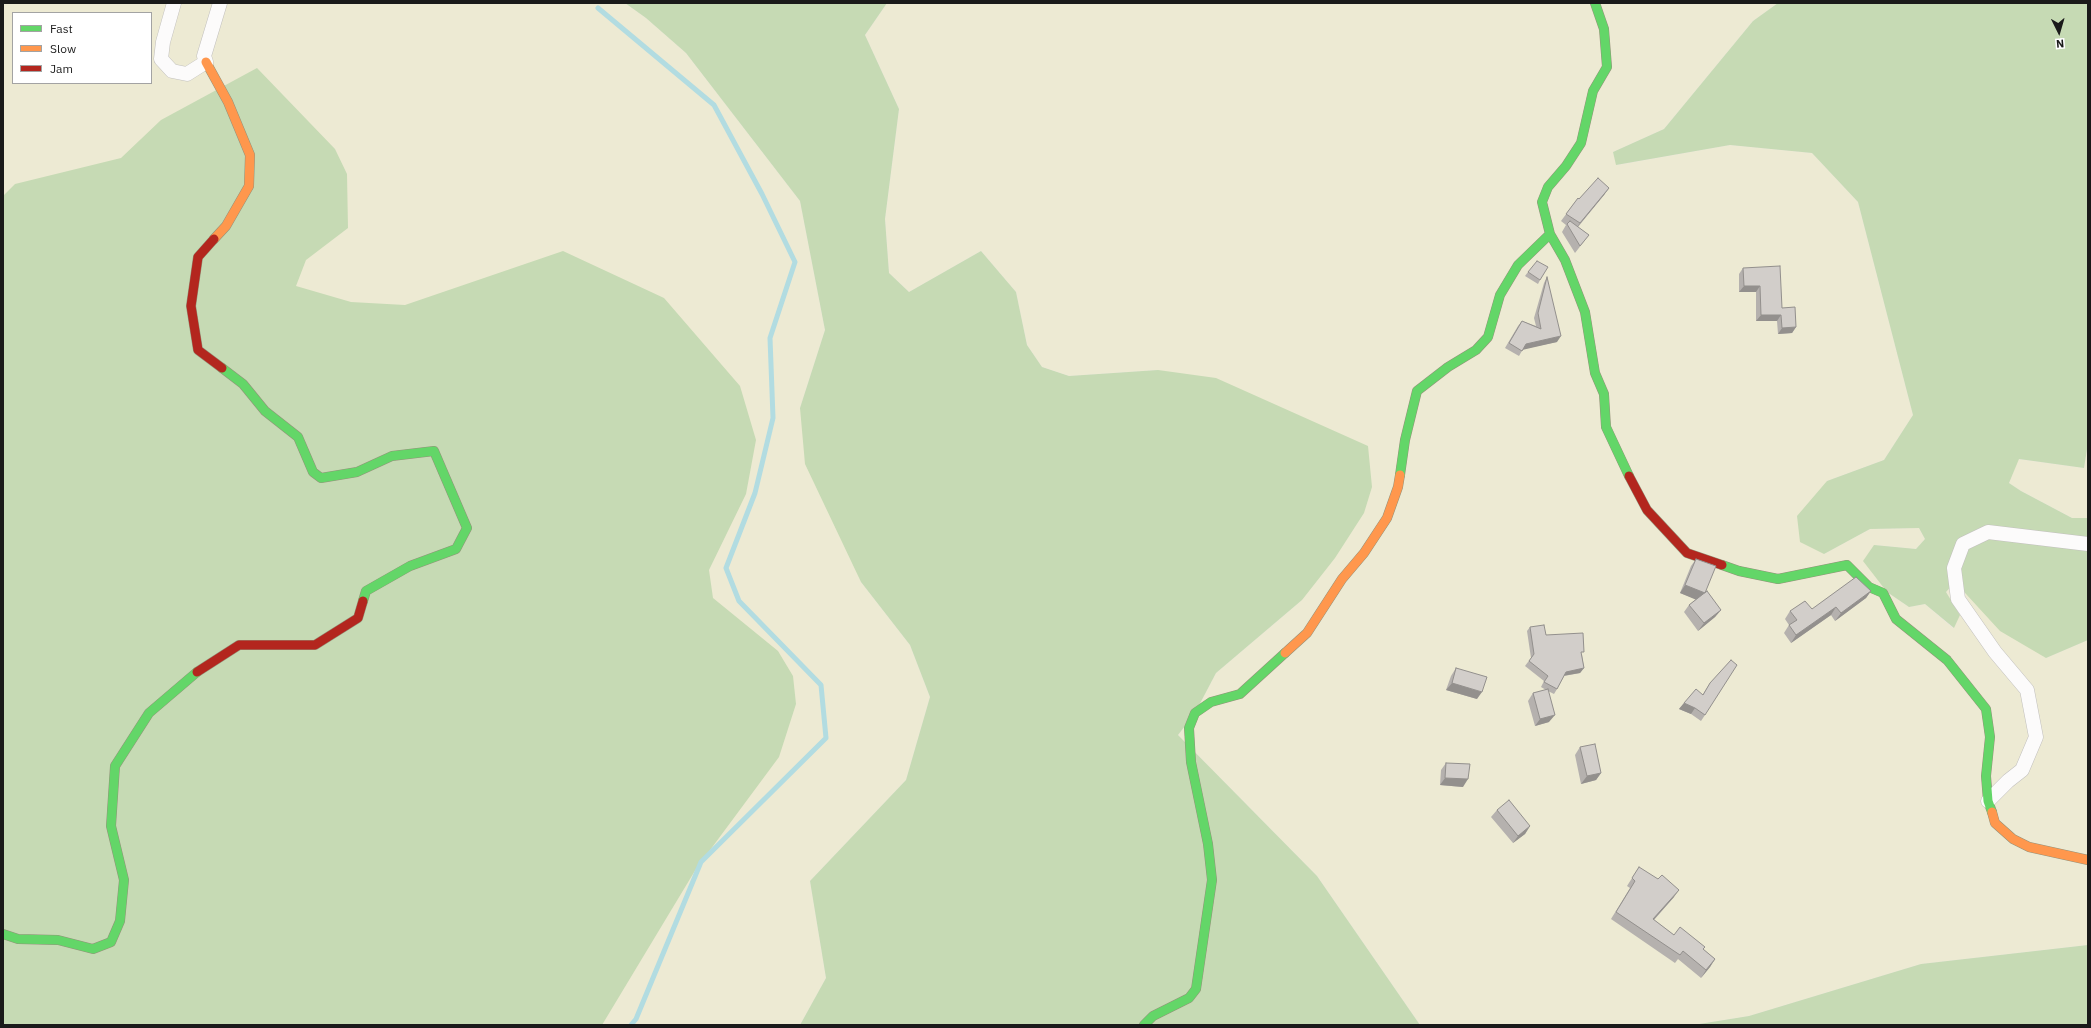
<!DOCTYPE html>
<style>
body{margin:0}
#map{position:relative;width:2091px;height:1028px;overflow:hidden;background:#eae6e2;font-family:"IBM Plex Sans",sans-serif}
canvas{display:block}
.frame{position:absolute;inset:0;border:4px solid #1a1a1a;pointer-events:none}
.legend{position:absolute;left:12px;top:12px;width:140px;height:72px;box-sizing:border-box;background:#fff;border:1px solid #a3a3a3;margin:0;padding:5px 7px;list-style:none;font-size:12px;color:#1a1a1a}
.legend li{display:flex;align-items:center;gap:8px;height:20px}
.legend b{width:20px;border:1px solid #a3a3a3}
.north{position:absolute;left:2039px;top:12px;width:40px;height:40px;-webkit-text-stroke:3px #fff;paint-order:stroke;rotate:175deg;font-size:11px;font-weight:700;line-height:16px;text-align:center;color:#1a1a1a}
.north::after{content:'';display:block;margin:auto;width:14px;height:18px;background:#1a1a1a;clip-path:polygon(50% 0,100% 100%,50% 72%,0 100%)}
</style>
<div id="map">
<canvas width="2091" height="1028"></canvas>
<div class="frame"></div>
<ul class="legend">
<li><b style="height:5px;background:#63d668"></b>Fast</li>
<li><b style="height:5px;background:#ff974d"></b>Slow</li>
<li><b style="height:5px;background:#b3261e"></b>Jam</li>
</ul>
<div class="north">N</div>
</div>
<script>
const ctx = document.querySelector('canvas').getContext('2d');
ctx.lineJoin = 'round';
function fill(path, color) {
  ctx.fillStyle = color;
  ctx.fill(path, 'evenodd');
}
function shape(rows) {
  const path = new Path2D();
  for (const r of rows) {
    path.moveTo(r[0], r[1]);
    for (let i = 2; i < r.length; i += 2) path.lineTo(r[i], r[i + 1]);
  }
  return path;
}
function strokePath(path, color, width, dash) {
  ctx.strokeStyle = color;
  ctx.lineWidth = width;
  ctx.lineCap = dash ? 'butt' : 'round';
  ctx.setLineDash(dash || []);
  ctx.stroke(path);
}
fill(shape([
 [3,3,625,3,646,18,686,53,800,201,825,330,800,408,861,582,910,645,930,697,906,780,810,881,826,978,800,1025,3,1025],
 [13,13,151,13,151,83,13,83],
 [887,3,1778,3,1753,21,1664,129,1613,152,1617,165,1730,145,1812,153,1858,202,1913,415,1884,460,1827,481,1824,554,1870,529,1919,528,1925,539,1916,549,1874,545,1887,592,1909,607,1925,604,1953,628,1960,615,1946,592,1955,582,2046,658,2088,640,2088,945,1921,964,1749,1016,1693,1025,1420,1025,1317,876,1178,735,1195,713,1216,673,1302,600,1158,370,1069,376,1042,367,1027,345,1016,292,981,251,909,292,889,273,885,219,899,109,865,35],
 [2088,443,2088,518,2072,518,2021,491,2009,483,2018,459,2084,468]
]), '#edead3');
fill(shape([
 [625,3,887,3,865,35,899,109,885,219,889,273,909,292,981,251,1016,292,1027,345,1042,367,1069,376,1158,370,1216,378,1368,446,1372,487,1364,513,1335,558,1302,600,1216,673,1195,713,1178,735,1317,876,1420,1025,800,1025,826,978,810,881,906,780,930,697,910,645,861,582,805,464,800,408,825,330,800,201,686,53,646,18],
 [1778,3,2088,3,2088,443,2084,468,2019,459,2009,483,2021,491,2072,518,2088,518,2088,640,2046,658,2000,631,1955,582,1946,592,1960,615,1954,628,1925,604,1909,607,1887,592,1863,561,1874,545,1916,549,1925,539,1919,528,1870,529,1824,554,1800,542,1797,516,1827,481,1884,460,1913,415,1858,202,1812,153,1730,145,1616,165,1613,152,1664,129,1753,21],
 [257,68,335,149,347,174,348,228,306,260,296,286,351,302,405,305,563,251,664,298,740,386,756,440,746,494,709,570,713,598,778,651,793,676,796,704,779,757,696,869,602,1025,3,1025,3,196,15,184,121,158,161,120],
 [2088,945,2088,1025,1693,1025,1749,1016,1921,964]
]), '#c6dab4');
strokePath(shape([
 [598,8,714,105,762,194,795,262,770,338,773,418,755,493,726,568,739,601,821,685,826,738,701,862,636,1019,631,1025]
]), '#b2dce1', 5);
const street = shape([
 [174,3,163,42,161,59,172,71,187,74,206,62,204,56,220,3],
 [1988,801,2008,781,2022,770,2036,737,2027,690,1995,652,1958,599,1954,568,1963,544,1988,532,2088,544]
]);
const fast = shape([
 [1595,3,1604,29,1607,67,1593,91,1581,143,1566,166,1548,187,1542,202,1550,234,1565,260,1585,312,1595,373,1604,394,1606,427,1629,476],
 [222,368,243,384,265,411,298,437,313,472,321,478,357,472,392,456,434,451,467,528,456,549,410,566,366,591,363,601],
 [1400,475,1405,440,1417,391,1448,367,1476,350,1488,337,1500,295,1518,265,1550,234],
 [1722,565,1739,571,1778,579,1847,565,1869,587,1883,593,1896,619,1947,660,1986,709,1990,737,1986,776,1988,801,1992,812],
 [3,934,18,939,58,940,93,949,111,942,120,921,124,880,111,826,115,766,149,713,197,672],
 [1144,1025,1153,1016,1189,998,1196,989,1212,880,1208,844,1191,762,1189,728,1195,713,1211,702,1240,694,1285,653]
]);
const slow = shape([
 [206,62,228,102,250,155,249,186,226,226,214,239],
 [1285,653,1307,633,1342,579,1364,553,1387,518,1398,487,1400,475],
 [1992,812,1995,823,2013,839,2029,847,2088,860]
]);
const jam = shape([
 [214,239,198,257,191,306,198,350,222,368],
 [1629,476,1647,510,1687,553,1722,565],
 [197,672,239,645,315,645,358,618,363,601]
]);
strokePath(street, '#c2c0be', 15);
strokePath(fast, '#94927a', 10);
strokePath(slow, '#94927a', 10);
strokePath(jam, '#94927a', 10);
strokePath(street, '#fcfbfb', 14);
strokePath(fast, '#63d668', 9);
strokePath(slow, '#ff974d', 9);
strokePath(jam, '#b3261e', 9);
fill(shape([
 [1609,188,1604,195,1578,227,1589,235,1575,253,1562,232,1566,225,1561,221,1578,198,1579,199],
 [1743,268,1782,308,1796,327,1792,333,1778,334,1777,321,1756,321,1756,292,1739,292,1739,274],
 [1528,272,1540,280,1538,284,1525,276],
 [1547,277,1557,342,1523,349,1519,356,1505,348,1518,326,1522,321,1536,326,1534,318,1544,283],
 [1696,559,1705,593,1721,610,1715,617,1698,631,1684,612,1689,605,1696,599,1680,593,1691,566],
 [1871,591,1866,598,1835,621,1831,615,1791,643,1784,633,1789,625,1785,619,1790,611,1812,609],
 [1530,627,1582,655,1584,668,1580,673,1564,676,1557,689,1554,694,1548,691,1549,722,1535,726,1528,701,1533,693,1546,690,1541,687,1544,681,1525,666,1531,658,1527,631],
 [1456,668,1477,699,1446,690,1451,676],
 [1710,683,1705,715,1701,721,1691,714,1679,709,1684,703,1703,694],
 [1580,747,1601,773,1596,780,1581,784,1575,755],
 [1446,763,1463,787,1440,785,1441,770],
 [1497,810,1530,826,1525,834,1513,843,1491,817],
 [1639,867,1674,897,1654,920,1674,935,1703,949,1715,959,1710,967,1701,978,1678,959,1675,963,1611,919,1630,888,1627,886]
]), '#b5b1ae');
fill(shape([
 [1609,188,1604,195,1574,231,1580,223],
 [1744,286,1760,286,1756,292,1739,292],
 [1761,315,1781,315,1777,321,1756,321],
 [1796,327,1792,333,1778,334,1782,328],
 [1561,336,1557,342,1522,350,1526,344],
 [1685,585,1705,593,1699,601,1680,593],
 [1871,591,1866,598,1835,621,1841,613],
 [1836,607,1831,615,1791,643,1796,635],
 [1721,610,1715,617,1698,631,1704,623],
 [1584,668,1580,673,1562,676,1566,672],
 [1452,683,1482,692,1477,699,1446,690],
 [1684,703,1695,708,1691,714,1679,709],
 [1555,715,1549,722,1535,726,1540,719],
 [1601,773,1596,780,1581,784,1587,776],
 [1445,778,1468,779,1463,787,1440,785],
 [1530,826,1525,834,1513,843,1518,836],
 [1679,890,1674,897,1648,926,1653,919],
 [1715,959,1710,967,1701,978,1706,970]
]), '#93908d');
const building = shape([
 [1598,178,1609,188,1580,223,1566,214,1578,198,1579,199,1598,178],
 [1570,221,1589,235,1580,246,1567,224,1570,221],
 [1537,261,1548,267,1540,280,1528,272,1537,261],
 [1780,266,1782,308,1795,307,1796,327,1782,328,1781,315,1761,315,1760,286,1744,286,1743,268,1780,266],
 [1547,277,1561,336,1526,344,1522,351,1509,343,1522,321,1541,329,1538,313,1547,277],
 [1696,559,1716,566,1705,593,1685,585,1696,559],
 [1856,577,1871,591,1841,613,1836,607,1796,635,1789,625,1797,620,1790,611,1805,601,1812,609,1856,577],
 [1707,591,1721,610,1704,623,1689,605,1707,591],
 [1544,625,1546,635,1583,633,1584,652,1581,652,1584,668,1566,672,1557,689,1544,682,1548,676,1529,661,1534,654,1530,627,1544,625],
 [1731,660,1737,665,1705,715,1695,708,1684,703,1696,689,1703,695,1710,683,1731,660],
 [1456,668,1487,677,1482,692,1452,683,1456,668],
 [1548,689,1555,715,1540,719,1533,693,1548,689],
 [1595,744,1601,773,1587,776,1580,747,1595,744],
 [1446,763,1470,764,1468,779,1445,778,1446,763],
 [1509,800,1530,826,1518,836,1497,810,1509,800],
 [1639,867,1658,879,1662,875,1679,890,1653,919,1674,935,1680,927,1705,947,1703,949,1715,959,1706,970,1683,951,1680,955,1616,912,1635,881,1632,878,1639,867]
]);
fill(building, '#d2ceca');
strokePath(building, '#93908d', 1);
</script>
